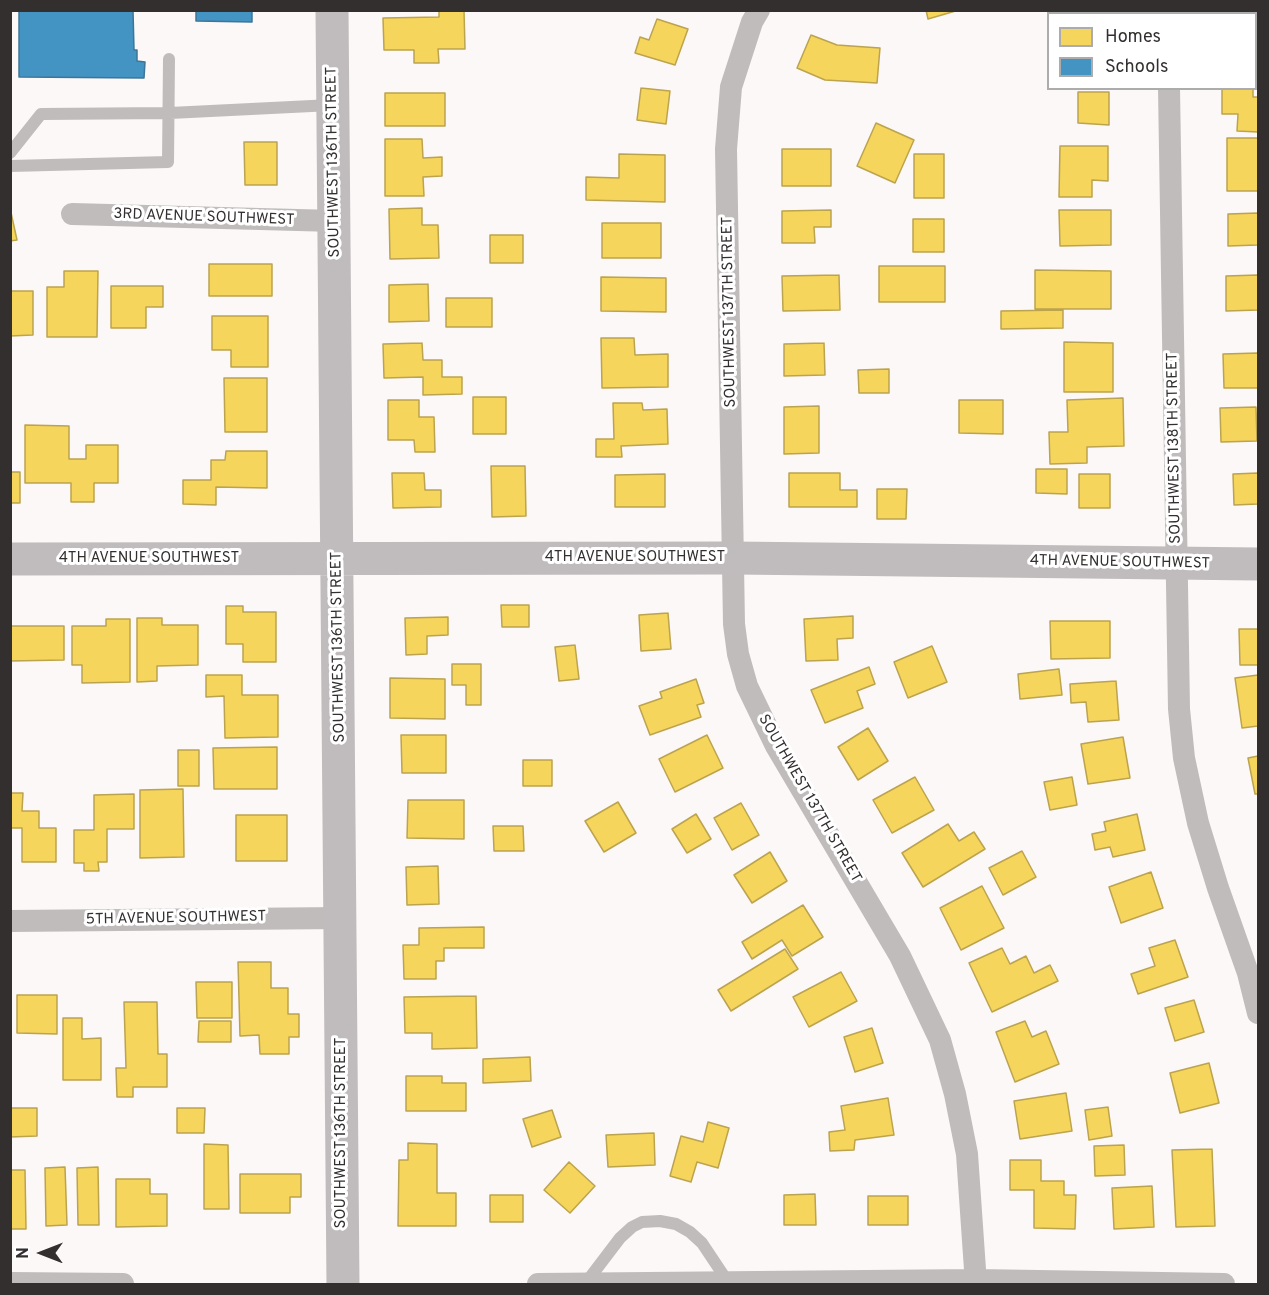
<!DOCTYPE html>
<style>
body{margin:0}
#map{position:relative;width:1269px;height:1295px;overflow:hidden;background:#fcf8f8;font-family:Overpass,sans-serif}
canvas{display:block}
.frame{position:absolute;inset:0;border:12px solid #332f2f;pointer-events:none}
.legend{position:absolute;left:1047px;top:12px;width:210px;height:78px;box-sizing:border-box;background:#fff;border:2px solid #adacac;margin:0;padding:8px 10px;list-style:none;font-size:18px;color:#332f2f}
.legend li{display:flex;align-items:center;gap:12px;height:30px}
.legend b{width:30px;border:2px solid #adacac}
.north{position:absolute;left:12px;top:1223px;width:60px;height:60px;-webkit-text-stroke:4px #fff;paint-order:stroke;rotate:270deg;font-size:16px;font-weight:700;line-height:24px;text-align:center;color:#332f2f}
.north::after{content:'';display:block;margin:auto;width:21px;height:27px;background:#332f2f;clip-path:polygon(50% 0,100% 100%,50% 72%,0 100%)}
</style>
<div id="map">
<canvas width="1269" height="1295"></canvas>
<div class="frame"></div>
<ul class="legend">
<li><b style="height:16px;background:#f6d55c"></b>Homes</li>
<li><b style="height:16px;background:#4393c3"></b>Schools</li>
</ul>
<div class="north">N</div>
</div>
<script>
const ctx = document.querySelector('canvas').getContext('2d');
ctx.lineJoin = 'round';
function fill(path, color) {
  ctx.fillStyle = color;
  ctx.fill(path, 'evenodd');
}
function shape(rows) {
  const path = new Path2D();
  for (const r of rows) {
    path.moveTo(r[0], r[1]);
    for (let i = 2; i < r.length; i += 2) path.lineTo(r[i], r[i + 1]);
  }
  return path;
}
function strokePath(path, color, width, dash) {
  ctx.strokeStyle = color;
  ctx.lineWidth = width;
  ctx.lineCap = dash ? 'butt' : 'round';
  ctx.setLineDash(dash || []);
  ctx.stroke(path);
}
function label(font, color, halo, rows, align = 'center') {
  ctx.font = font + ' Overpass,sans-serif';
  ctx.lineWidth = 6;
  ctx.setLineDash([]);
  ctx.textBaseline = 'middle';
  ctx.strokeStyle = halo;
  ctx.fillStyle = color;
  for (const [text, x, y, turn = 0] of rows) {
    ctx.save();
    ctx.translate(x, y);
    ctx.rotate((+turn || 0) * Math.PI / 180);
    ctx.textAlign = isNaN(turn) ? turn : align;
    if (halo) ctx.strokeText(text, 0, 0);
    ctx.fillText(text, 0, 0);
    ctx.restore();
  }
}
const homes = shape([
 [439,10,464,10,465,49,438,49,439,63,414,63,414,50,384,50,383,18,439,17,439,10],
 [926,10,959,10,928,19,926,10],
 [1222,10,1258,10,1258,59,1256,59,1256,14,1222,14,1222,10],
 [657,19,688,29,675,65,635,53,640,37,649,40,657,19],
 [811,35,837,45,880,48,877,83,825,80,797,68,811,35],
 [641,88,670,91,666,124,637,120,641,88],
 [1222,88,1253,88,1253,97,1258,97,1258,132,1237,131,1238,114,1222,114,1222,88],
 [1078,92,1109,92,1109,125,1078,123,1078,92],
 [385,93,445,93,445,126,385,126,385,93],
 [876,123,914,140,895,183,857,166,876,123],
 [1227,138,1258,138,1258,191,1227,191,1227,138],
 [385,139,422,139,423,158,442,157,442,176,423,177,424,196,385,196,385,139],
 [244,142,277,142,277,185,245,185,244,142],
 [1060,146,1108,146,1108,181,1092,180,1092,197,1059,197,1060,146],
 [782,149,831,149,831,186,782,186,782,149],
 [619,154,665,155,665,202,586,200,586,177,619,178,619,154],
 [914,154,944,154,944,198,914,198,914,154],
 [10,208,17,240,10,241,10,208],
 [422,208,422,225,438,225,439,258,390,259,389,209,422,208],
 [831,210,831,227,814,227,815,243,782,243,782,211,831,210],
 [1059,210,1111,210,1111,245,1060,246,1059,210],
 [1258,213,1258,245,1228,246,1228,214,1258,213],
 [913,219,944,219,944,252,913,252,913,219],
 [602,223,661,223,661,258,602,258,602,223],
 [490,235,523,235,523,263,490,263,490,235],
 [209,264,272,264,272,296,209,296,209,264],
 [879,266,945,266,945,302,879,302,879,266],
 [1035,270,1111,271,1111,309,1035,309,1035,270],
 [64,271,98,271,97,337,47,337,47,287,64,287,64,271],
 [839,275,840,310,783,311,782,276,839,275],
 [1258,275,1258,310,1226,311,1226,276,1258,275],
 [601,277,666,278,666,312,601,311,601,277],
 [428,284,429,321,389,322,389,285,428,284],
 [111,286,163,286,163,307,146,307,146,328,111,328,111,286],
 [10,291,33,291,33,335,10,336,10,291],
 [446,298,492,298,492,327,446,327,446,298],
 [1063,310,1063,328,1001,329,1001,311,1063,310],
 [212,316,268,316,268,367,231,367,231,350,212,350,212,316],
 [601,338,634,338,635,355,668,354,668,387,602,388,601,338],
 [1064,342,1113,343,1113,392,1064,392,1064,342],
 [422,343,423,360,442,360,442,377,462,377,462,394,423,395,423,377,384,378,383,344,422,343],
 [824,343,825,375,784,376,784,344,824,343],
 [1258,353,1258,388,1224,388,1223,354,1258,353],
 [889,369,889,393,859,393,858,370,889,369],
 [224,378,267,378,267,432,225,432,224,378],
 [473,397,506,397,506,434,473,434,473,397],
 [1123,398,1124,446,1087,447,1087,463,1050,464,1049,432,1068,432,1067,400,1123,398],
 [388,400,419,400,419,417,434,417,435,452,415,452,414,440,388,440,388,400],
 [959,400,1003,400,1003,434,959,433,959,400],
 [613,403,642,403,643,410,667,409,668,444,621,446,622,457,596,457,596,439,614,439,613,403],
 [819,406,819,453,784,454,784,407,819,406],
 [1256,407,1257,441,1221,442,1220,408,1256,407],
 [25,425,69,426,69,459,86,459,86,445,118,445,118,483,94,483,94,502,71,502,71,483,25,483,25,425],
 [226,451,267,451,267,488,216,487,216,505,183,504,183,480,211,480,211,460,225,460,226,451],
 [491,466,525,466,526,516,492,517,491,466],
 [1036,469,1067,469,1067,494,1036,493,1036,469],
 [10,472,20,472,20,503,10,503,10,472],
 [392,473,424,473,425,490,441,490,441,507,393,508,392,473],
 [789,473,840,473,840,490,857,490,857,507,789,507,789,473],
 [1258,473,1258,504,1234,505,1233,474,1258,473],
 [665,474,665,507,615,507,615,475,665,474],
 [1079,474,1110,474,1110,508,1079,508,1079,474],
 [877,489,907,489,906,519,877,519,877,489],
 [501,605,529,605,529,627,502,627,501,605],
 [226,606,243,606,243,612,276,612,276,662,243,662,243,644,226,644,226,606],
 [668,613,671,649,641,651,639,615,668,613],
 [853,616,853,638,837,639,838,660,806,661,804,619,853,616],
 [448,617,448,635,427,636,427,654,406,655,405,618,448,617],
 [137,618,162,618,162,625,198,625,198,665,157,666,157,681,137,682,137,618],
 [106,619,130,619,130,682,82,683,82,665,72,665,72,626,106,626,106,619],
 [1050,621,1110,621,1110,658,1051,659,1050,621],
 [10,626,64,626,64,660,10,661,10,626],
 [1239,629,1258,629,1258,665,1240,665,1239,629],
 [575,645,579,679,559,681,555,647,575,645],
 [932,646,947,682,908,698,894,662,932,646],
 [452,664,481,664,481,705,466,705,466,685,452,685,452,664],
 [869,667,875,684,857,691,863,708,825,723,811,690,869,667],
 [1059,669,1062,695,1020,699,1018,674,1059,669],
 [206,675,242,675,242,695,278,695,278,737,225,738,224,696,206,697,206,675],
 [1258,675,1258,726,1242,728,1235,678,1258,675],
 [390,678,445,679,445,719,390,718,390,678],
 [696,679,704,703,697,705,701,717,650,735,639,706,662,698,660,692,696,679],
 [1116,681,1119,720,1088,722,1086,702,1071,703,1070,684,1116,681],
 [868,728,888,761,858,780,838,747,868,728],
 [401,735,446,735,446,773,402,773,401,735],
 [707,735,723,768,675,792,659,759,707,735],
 [1123,737,1130,778,1088,784,1081,744,1123,737],
 [277,747,277,789,214,789,213,748,277,747],
 [178,750,199,750,199,786,178,786,178,750],
 [1258,756,1258,794,1255,794,1248,758,1258,756],
 [523,760,552,760,552,786,523,786,523,760],
 [915,777,934,810,892,833,873,800,915,777],
 [1072,777,1077,805,1050,810,1044,782,1072,777],
 [183,789,184,857,140,858,140,790,183,789],
 [10,793,23,793,22,811,39,811,39,828,56,828,56,862,22,862,22,828,10,828,10,793],
 [134,794,134,829,107,829,107,862,98,862,99,871,84,871,84,863,74,863,74,830,94,830,94,795,134,794],
 [408,800,464,800,464,839,407,838,408,800],
 [618,802,636,833,604,852,585,821,618,802],
 [741,803,759,835,732,850,714,818,741,803],
 [696,814,711,839,687,853,672,829,696,814],
 [1137,814,1145,850,1113,857,1110,847,1095,850,1092,834,1106,831,1104,822,1137,814],
 [236,815,287,815,287,861,236,861,236,815],
 [948,824,959,841,974,832,985,849,923,887,902,853,948,824],
 [493,826,523,826,524,851,494,851,493,826],
 [1022,851,1036,877,1003,895,989,868,1022,851],
 [770,852,787,881,752,903,734,875,770,852],
 [438,866,439,904,407,905,406,867,438,866],
 [1151,872,1163,908,1121,923,1109,887,1151,872],
 [982,886,1004,928,961,950,940,908,982,886],
 [803,905,823,937,792,956,782,940,752,959,742,942,803,905],
 [484,927,484,948,444,948,444,961,436,961,436,979,404,979,403,945,419,945,419,928,484,927],
 [1175,940,1188,977,1138,994,1131,974,1155,966,1149,948,1175,940],
 [1002,948,1010,964,1026,956,1034,973,1050,965,1058,981,992,1012,969,963,1002,948],
 [785,949,798,969,731,1011,718,990,785,949],
 [238,962,271,962,271,988,288,988,288,1014,299,1014,299,1037,289,1037,289,1054,260,1054,259,1035,240,1036,238,962],
 [841,972,857,1001,809,1027,793,997,841,972],
 [196,982,232,982,232,1018,197,1018,196,982],
 [17,995,57,995,57,1034,17,1033,17,995],
 [476,996,477,1048,432,1049,432,1033,405,1033,404,997,476,996],
 [1194,1000,1204,1032,1175,1041,1165,1008,1194,1000],
 [124,1002,157,1002,158,1054,167,1054,167,1087,133,1087,133,1097,117,1097,116,1068,126,1068,124,1002],
 [63,1018,82,1018,82,1039,101,1038,101,1080,63,1080,63,1018],
 [199,1021,231,1021,231,1042,198,1042,199,1021],
 [1025,1021,1032,1037,1046,1031,1059,1064,1015,1082,996,1032,1025,1021],
 [872,1028,883,1063,855,1072,844,1037,872,1028],
 [530,1057,531,1081,483,1083,483,1059,530,1057],
 [1209,1063,1219,1103,1180,1113,1170,1073,1209,1063],
 [406,1076,442,1076,442,1083,466,1083,466,1111,406,1111,406,1076],
 [1066,1093,1072,1131,1020,1139,1014,1101,1066,1093],
 [888,1098,894,1135,855,1140,854,1150,830,1151,829,1132,845,1130,841,1106,888,1098],
 [1108,1107,1112,1136,1089,1140,1085,1110,1108,1107],
 [10,1108,37,1108,37,1136,10,1137,10,1108],
 [177,1108,205,1108,204,1133,177,1133,177,1108],
 [552,1110,561,1137,532,1147,523,1119,552,1110],
 [708,1122,729,1128,718,1168,697,1162,691,1182,670,1176,681,1136,703,1142,708,1122],
 [654,1133,655,1165,608,1167,606,1135,654,1133],
 [408,1143,437,1144,437,1193,456,1193,456,1226,398,1226,399,1160,408,1160,408,1143],
 [204,1144,228,1145,229,1209,204,1209,204,1144],
 [1124,1145,1125,1175,1095,1176,1094,1146,1124,1145],
 [1212,1149,1215,1226,1176,1227,1172,1150,1212,1149],
 [1010,1160,1041,1160,1041,1181,1064,1181,1064,1195,1076,1195,1075,1229,1034,1228,1034,1190,1010,1190,1010,1160],
 [569,1162,595,1186,570,1213,544,1190,569,1162],
 [65,1167,67,1225,46,1226,45,1168,65,1167],
 [98,1167,99,1225,78,1225,77,1168,98,1167],
 [10,1170,25,1170,26,1229,10,1229,10,1170],
 [240,1174,301,1174,301,1197,290,1197,290,1213,240,1213,240,1174],
 [116,1179,150,1179,150,1194,167,1194,167,1226,116,1227,116,1179],
 [1152,1186,1154,1227,1114,1229,1112,1188,1152,1186],
 [815,1194,816,1225,784,1225,784,1195,815,1194],
 [490,1195,523,1195,523,1222,490,1222,490,1195],
 [868,1196,908,1196,908,1225,868,1225,868,1196]
]);
fill(homes, '#f6d55c');
strokePath(homes, '#bca34e', 1.5);
const schools = shape([
 [19,10,133,10,134,50,137,50,137,61,145,62,144,78,19,77,19,10],
 [196,10,252,10,252,22,196,21,196,10]
]);
fill(schools, '#4393c3');
strokePath(schools, '#3e7597', 1.5);
strokePath(shape([
 [10,153,41,114,170,113,332,105],
 [10,166,168,162,169,59],
 [585,1284,620,1238,632,1227,642,1222,660,1221,676,1224,690,1232,702,1243,728,1282]
]), '#c0bcbc', 12);
strokePath(shape([
 [759,10,752,22,731,87,726,149,734,624,738,654,747,686,776,746,900,956,940,1040,955,1094,967,1154,976,1284],
 [1168,10,1168,14],
 [1169,88,1179,709,1184,758,1198,823,1218,888,1248,973,1258,1013],
 [72,214,335,221],
 [10,921,341,918],
 [10,1283,123,1284],
 [538,1284,976,1280,1224,1284]
]), '#c0bcbc', 22);
strokePath(shape([
 [332,10,343,1284],
 [10,559,734,558,1258,564]
]), '#c0bbbc', 33);
label('15px', '#332f2f', '#fff', [
 ["SOUTHWEST 136TH STREET",334,162,-91],
 ["3RD AVENUE SOUTHWEST",204,218,2],
 ["SOUTHWEST 137TH STREET",730,312,-91],
 ["SOUTHWEST 138TH STREET",1175,448,-91],
 ["4TH AVENUE SOUTHWEST",635,558],
 ["4TH AVENUE SOUTHWEST",149,559],
 ["4TH AVENUE SOUTHWEST",1120,563,1],
 ["SOUTHWEST 136TH STREET",339,647,-91],
 ["SOUTHWEST 137TH STREET",809,799,60],
 ["5TH AVENUE SOUTHWEST",176,919,-1],
 ["SOUTHWEST 136TH STREET",342,1133,-90]
]);
</script>
